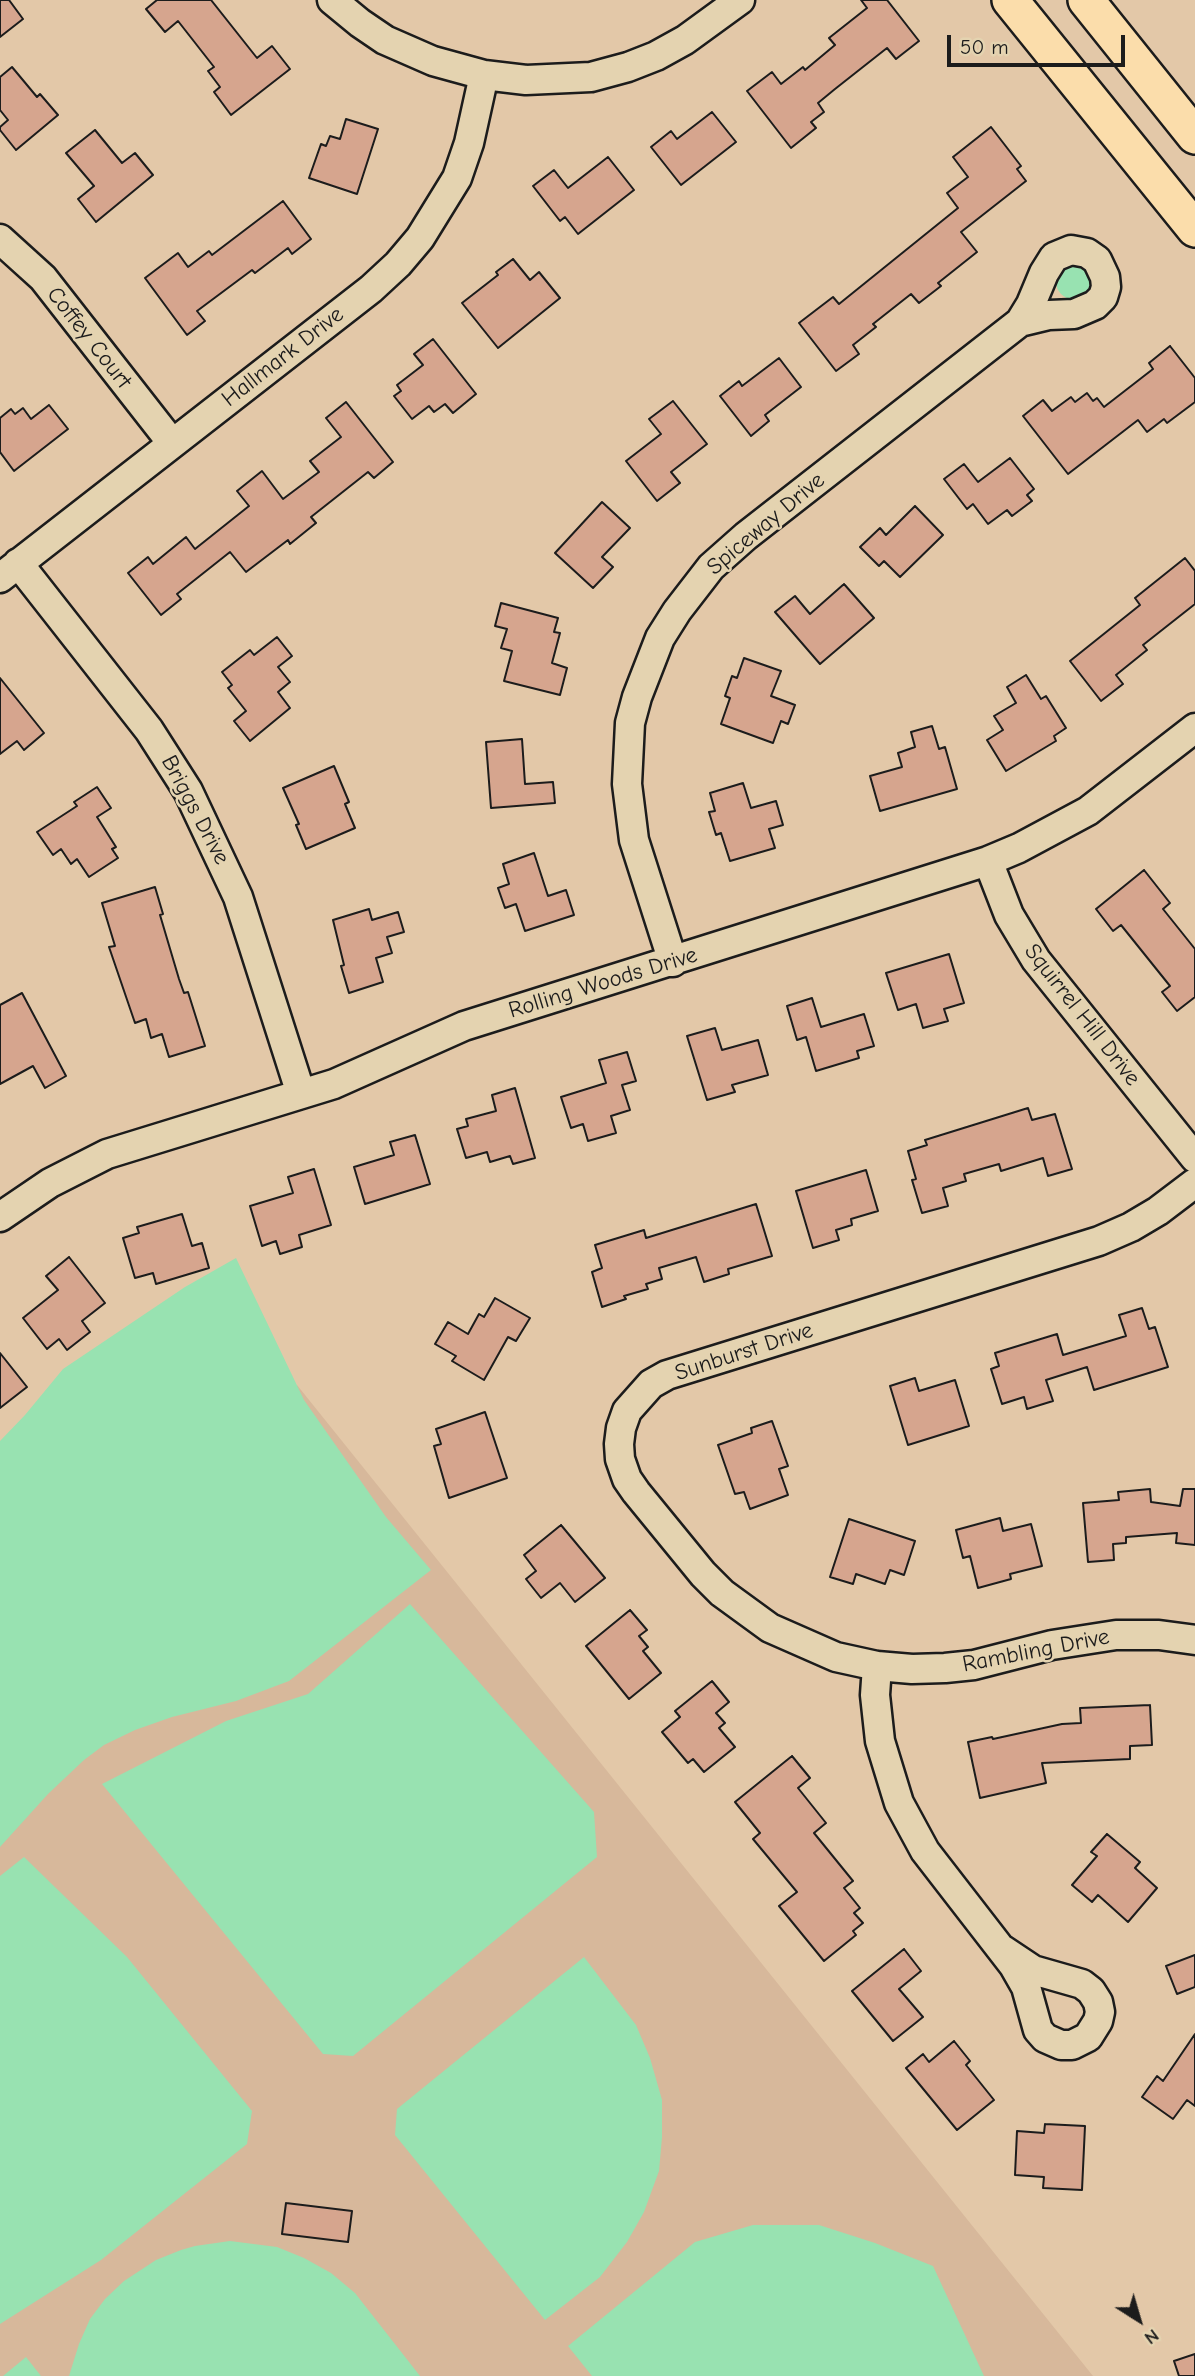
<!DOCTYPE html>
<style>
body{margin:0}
#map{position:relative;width:1195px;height:2376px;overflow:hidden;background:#e3c8a8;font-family:"Comic Neue",sans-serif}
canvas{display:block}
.north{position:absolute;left:1104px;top:2285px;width:70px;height:70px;-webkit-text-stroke:5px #e4d3b0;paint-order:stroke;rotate:143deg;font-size:19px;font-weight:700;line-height:28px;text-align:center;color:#1c1c1c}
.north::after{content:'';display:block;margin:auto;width:24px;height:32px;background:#1c1c1c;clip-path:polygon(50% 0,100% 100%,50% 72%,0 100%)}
.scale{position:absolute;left:947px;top:35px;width:178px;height:32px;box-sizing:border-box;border:4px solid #1c1c1c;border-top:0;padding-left:9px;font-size:21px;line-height:24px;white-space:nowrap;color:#1c1c1c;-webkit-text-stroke:5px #e4d3b0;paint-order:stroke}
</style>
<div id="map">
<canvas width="1195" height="2376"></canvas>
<div class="north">N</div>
<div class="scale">50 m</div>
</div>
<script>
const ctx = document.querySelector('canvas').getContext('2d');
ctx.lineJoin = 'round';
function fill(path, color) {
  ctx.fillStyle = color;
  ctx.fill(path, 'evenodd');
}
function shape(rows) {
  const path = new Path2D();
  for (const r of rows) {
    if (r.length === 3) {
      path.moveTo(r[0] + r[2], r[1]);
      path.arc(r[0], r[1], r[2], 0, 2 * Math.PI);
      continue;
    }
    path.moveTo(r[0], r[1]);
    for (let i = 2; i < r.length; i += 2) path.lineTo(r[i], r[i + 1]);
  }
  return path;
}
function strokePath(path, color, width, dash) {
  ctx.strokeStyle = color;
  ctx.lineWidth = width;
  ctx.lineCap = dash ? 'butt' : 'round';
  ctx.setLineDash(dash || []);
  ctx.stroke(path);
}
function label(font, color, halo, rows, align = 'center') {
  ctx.font = font + ' "Comic Neue",sans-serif';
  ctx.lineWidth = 5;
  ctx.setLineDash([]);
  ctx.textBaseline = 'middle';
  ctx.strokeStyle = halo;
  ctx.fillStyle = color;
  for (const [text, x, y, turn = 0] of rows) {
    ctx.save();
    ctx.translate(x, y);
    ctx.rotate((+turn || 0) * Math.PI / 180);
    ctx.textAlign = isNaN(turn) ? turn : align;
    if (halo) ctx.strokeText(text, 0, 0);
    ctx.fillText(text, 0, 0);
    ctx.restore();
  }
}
fill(shape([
 [297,1385,1093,2376,0,2376,0,1615]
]), '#d7b89b');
fill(shape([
 [1073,282,17],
 [236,1258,304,1400,386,1517,431,1570,289,1681,236,1701,172,1717,135,1730,104,1745,84,1760,48,1794,0,1847,0,1441,25,1415,63,1369,185,1287],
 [410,1604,594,1812,597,1857,353,2056,323,2054,102,1784,226,1721,308,1694],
 [24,1857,127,1957,252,2111,247,2144,101,2260,0,2324,0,1876],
 [584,1957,636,2025,650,2058,662,2100,662,2137,659,2171,644,2212,627,2242,600,2277,545,2320,395,2135,397,2109],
 [753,2225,819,2225,875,2243,933,2266,984,2376,592,2376,568,2346,695,2242],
 [230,2241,277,2247,304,2258,331,2273,355,2293,420,2376,69,2376,79,2344,90,2319,105,2299,124,2281,156,2260,181,2250,195,2246],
 [26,2357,41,2376,3,2376]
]), '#98e2b1');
const building = shape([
 [0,0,9,0,23,19,0,37,0,0],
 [157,0,211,0,257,58,272,46,290,69,231,115,214,92,220,87,208,71,214,67,178,21,165,32,146,9,157,0],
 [861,0,887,0,919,41,896,59,887,48,835,89,818,103,824,112,811,122,816,128,791,148,747,91,772,72,781,84,803,67,805,70,835,45,829,38,867,8,861,0],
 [12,67,37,97,40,94,58,115,16,150,0,130,0,127,8,120,0,110,0,77,12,67],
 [712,112,736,142,681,185,651,147,671,131,677,139,712,112],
 [346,119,378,129,357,194,309,178,321,144,326,146,330,136,340,139,346,119],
 [991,127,1021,166,1017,169,1026,181,961,232,977,252,938,283,941,286,919,303,911,294,873,324,876,327,853,345,859,354,836,371,799,323,833,297,839,304,958,208,947,193,968,177,953,157,991,127],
 [95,130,122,163,135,153,153,175,96,222,78,199,94,186,66,153,95,130],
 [608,157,634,190,578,234,565,217,560,221,533,186,554,170,568,188,608,157],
 [283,201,311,239,292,254,288,248,255,273,252,270,197,311,205,321,187,335,145,278,178,253,188,267,209,251,212,255,283,201],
 [513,259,530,280,539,272,560,298,498,348,462,303,498,275,496,272,513,259],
 [433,339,476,394,453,413,445,404,434,412,429,406,412,419,394,396,401,391,397,385,423,365,414,354,433,339],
 [1170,346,1195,378,1195,402,1167,423,1164,419,1147,432,1138,420,1068,474,1023,416,1043,400,1052,411,1071,397,1075,402,1087,393,1093,401,1097,398,1104,407,1153,369,1149,363,1170,346],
 [779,358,801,387,765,415,769,421,751,436,720,396,739,381,742,386,779,358],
 [673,401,707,444,671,472,680,483,657,501,626,461,661,434,649,419,673,401],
 [346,402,393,462,374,478,368,472,311,517,316,523,290,544,288,540,246,572,230,552,177,594,181,599,161,615,128,573,148,557,153,564,186,537,195,549,249,506,237,491,262,471,283,499,319,472,310,461,341,437,326,418,346,402],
 [49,405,68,429,14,471,0,452,0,418,11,409,15,414,23,408,31,419,49,405],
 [1010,458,1034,489,1027,495,1032,501,1012,516,1007,510,988,524,973,504,967,509,944,479,964,464,978,482,1010,458],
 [602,502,630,528,602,557,613,567,593,588,555,553,602,502],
 [915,506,943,535,900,577,884,561,879,566,860,547,880,528,886,535,915,506],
 [1185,558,1195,571,1195,604,1143,645,1147,650,1116,675,1123,684,1101,701,1070,661,1140,605,1135,598,1185,558],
 [844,584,874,618,820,664,775,612,795,596,810,614,844,584],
 [501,603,558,618,554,632,560,633,552,663,567,668,560,695,504,681,512,651,501,648,507,629,495,626,501,603],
 [277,637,292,656,278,667,290,682,278,692,290,708,250,741,234,721,246,711,228,688,232,685,222,672,250,650,254,655,277,637],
 [744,658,781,671,771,696,795,705,788,724,781,721,773,743,721,724,730,698,725,696,732,676,737,678,744,658],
 [1026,675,1041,699,1046,696,1066,728,1054,736,1056,741,1006,771,987,740,1003,730,994,716,1016,703,1007,687,1026,675],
 [0,678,44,733,24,750,17,741,0,754,0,678],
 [932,726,939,749,945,747,957,789,880,811,870,776,902,767,898,753,915,747,911,732,932,726],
 [522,739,525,784,553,782,555,803,491,808,486,742,522,739],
 [334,766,349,802,345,804,355,828,306,849,296,825,299,824,283,788,334,766],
 [743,783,751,808,776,801,783,825,769,829,775,848,730,861,721,833,716,835,709,812,715,811,710,793,743,783],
 [97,787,111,808,97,817,116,847,112,849,118,858,89,877,77,859,71,864,61,849,53,855,37,832,77,806,74,802,97,787],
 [534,853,548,896,566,890,574,915,525,931,516,904,505,908,498,888,509,884,503,864,534,853],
 [1144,870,1170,903,1163,909,1195,949,1195,997,1177,1011,1162,992,1170,986,1121,925,1113,931,1096,909,1144,870],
 [155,887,163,914,160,915,179,979,184,993,188,992,205,1046,169,1057,162,1034,151,1038,146,1019,135,1023,109,947,115,946,102,903,155,887],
 [369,909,372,920,398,912,404,932,387,937,392,953,376,958,383,982,349,993,341,966,344,965,333,920,369,909],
 [949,954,964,1003,944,1009,948,1021,923,1028,916,1004,898,1010,886,973,949,954],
 [22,993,66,1076,45,1088,33,1066,0,1084,0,1005,22,993],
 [812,998,821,1027,864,1014,874,1046,857,1051,859,1058,816,1071,806,1037,797,1040,787,1006,812,998],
 [715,1028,722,1050,758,1040,768,1075,732,1085,735,1092,707,1100,687,1036,715,1028],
 [627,1052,636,1081,622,1085,630,1110,611,1116,616,1133,588,1141,583,1124,571,1128,561,1097,606,1083,599,1060,627,1052],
 [515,1088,535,1158,513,1164,510,1156,490,1162,487,1152,466,1158,457,1129,468,1126,466,1119,496,1111,492,1095,515,1088],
 [1028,1108,1032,1120,1055,1114,1072,1169,1048,1176,1043,1158,1001,1171,999,1164,964,1174,966,1181,943,1188,948,1206,922,1213,912,1180,916,1179,908,1151,927,1145,925,1140,1028,1108],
 [415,1135,430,1184,365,1204,354,1167,394,1155,390,1142,415,1135],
 [314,1169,331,1225,299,1235,302,1247,280,1254,276,1241,262,1246,250,1206,293,1193,288,1177,314,1169],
 [866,1170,878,1211,851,1219,852,1225,836,1230,839,1240,813,1248,796,1191,866,1170],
 [756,1204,772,1256,728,1269,729,1274,704,1282,696,1257,659,1268,662,1279,646,1284,648,1289,624,1296,626,1299,602,1307,592,1272,602,1268,595,1245,644,1230,646,1238,756,1204],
 [182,1214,192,1246,202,1243,209,1268,156,1284,153,1273,135,1278,123,1238,139,1233,137,1227,182,1214],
 [69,1257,105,1303,82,1321,90,1332,67,1350,59,1339,47,1349,23,1318,58,1290,46,1276,69,1257],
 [495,1298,530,1318,516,1341,508,1337,484,1380,452,1361,456,1356,435,1344,448,1322,468,1334,479,1314,484,1317,495,1298],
 [1142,1308,1149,1329,1155,1327,1168,1367,1094,1390,1087,1367,1046,1380,1053,1401,1027,1409,1024,1397,1002,1404,991,1369,999,1366,995,1353,1057,1334,1063,1355,1126,1336,1119,1315,1142,1308],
 [0,1353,27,1387,0,1408,0,1353],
 [915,1378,919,1391,955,1380,969,1426,908,1445,890,1386,915,1378],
 [485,1412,507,1478,449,1498,434,1446,441,1444,436,1429,485,1412],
 [772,1421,788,1466,779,1469,788,1495,750,1509,744,1492,735,1494,718,1445,752,1433,751,1428,772,1421],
 [1150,1489,1151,1502,1180,1506,1183,1489,1195,1489,1195,1545,1176,1543,1177,1533,1126,1537,1126,1543,1113,1544,1114,1560,1088,1562,1083,1503,1119,1500,1118,1492,1150,1489],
 [1000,1518,1003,1531,1031,1524,1042,1566,1010,1574,1011,1579,978,1588,970,1556,963,1558,956,1530,1000,1518],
 [849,1519,915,1541,904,1575,890,1570,885,1584,856,1574,853,1584,830,1577,849,1519],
 [561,1525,605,1578,575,1602,560,1583,541,1598,526,1579,536,1571,524,1555,561,1525],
 [630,1610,647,1630,639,1636,648,1647,643,1651,661,1673,629,1699,586,1646,630,1610],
 [712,1681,729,1702,716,1713,725,1723,719,1728,735,1747,704,1772,693,1759,688,1763,662,1732,680,1717,675,1711,712,1681],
 [1150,1705,1152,1745,1130,1746,1130,1759,1042,1763,1046,1783,980,1798,968,1742,992,1737,993,1739,1062,1724,1081,1723,1080,1708,1150,1705],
 [792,1756,810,1778,798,1788,826,1823,814,1833,853,1881,844,1888,860,1908,854,1913,863,1923,853,1931,856,1935,824,1961,779,1906,797,1892,753,1839,760,1833,735,1802,792,1756],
 [1107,1834,1140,1862,1135,1868,1157,1888,1128,1922,1098,1895,1092,1902,1072,1885,1097,1856,1091,1852,1107,1834],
 [904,1949,921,1971,899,1989,923,2017,893,2041,852,1991,904,1949],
 [1195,1955,1195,1987,1177,1994,1166,1966,1195,1955],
 [1195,2034,1195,2106,1187,2100,1173,2119,1142,2097,1157,2076,1163,2081,1195,2034],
 [954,2041,970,2061,966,2065,994,2100,957,2130,906,2068,923,2054,929,2062,954,2041],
 [1045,2124,1085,2126,1082,2190,1043,2188,1044,2177,1015,2175,1017,2131,1044,2133,1045,2124],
 [286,2203,352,2211,348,2242,282,2234,286,2203],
 [1195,2354,1195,2376,1179,2376,1174,2361,1195,2354]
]);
fill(building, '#d6a58e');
strokePath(building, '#1c1c1c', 2);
const minor = shape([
 [332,0,360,23,385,40,433,61,484,75,526,80,591,77,628,67,656,56,685,40,740,0],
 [0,239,43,278,172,443],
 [18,563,149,730,188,791,238,897,301,1094],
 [0,578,371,289,398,264,420,238,457,178,469,143,484,75],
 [988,861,1009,915,1036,960,1195,1158],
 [673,962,634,840,627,784,630,723,637,697,660,638,677,611,711,567,746,536,1020,322,1049,315,1074,314,1095,305,1103,297,1106,287,1105,277,1097,260,1087,253,1071,250,1054,257,1044,273,1031,304,1020,322],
 [1195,1183,1158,1211,1131,1227,1099,1241,667,1375,651,1384,627,1411,621,1428,619,1444,620,1459,627,1479,636,1492,703,1574,722,1593,770,1628,836,1657,877,1666,912,1669,945,1668,974,1665,1052,1645,1116,1635,1159,1635,1195,1640],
 [0,1217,50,1183,107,1154,334,1084,464,1026,988,861,1019,848,1088,811,1195,728],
 [877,1666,875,1695,880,1741,899,1803,925,1851,1014,1966,1026,1987,1038,2030,1045,2038,1061,2045,1072,2045,1088,2037,1098,2021,1100,2012,1098,2002,1091,1991,1082,1984,1033,1970,1003,1950]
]);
const major = shape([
 [1010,0,1195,229],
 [1086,0,1195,136]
]);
strokePath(minor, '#1c1c1c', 33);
strokePath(major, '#1c1c1c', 40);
strokePath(minor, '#e4d3b0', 28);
strokePath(major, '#fbddab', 35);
label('23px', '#1c1c1c', '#e4d3b0', [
 ["Coffey Court",89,338,52],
 ["Hallmark Drive",283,357,-38],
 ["Spiceway Drive",766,524,-40],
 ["Briggs Drive",195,810,62],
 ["Rolling Woods Drive",603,983,-17],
 ["Squirrel Hill Drive",1082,1015,52],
 ["Sunburst Drive",744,1352,-18],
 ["Rambling Drive",1036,1651,-11]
]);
</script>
